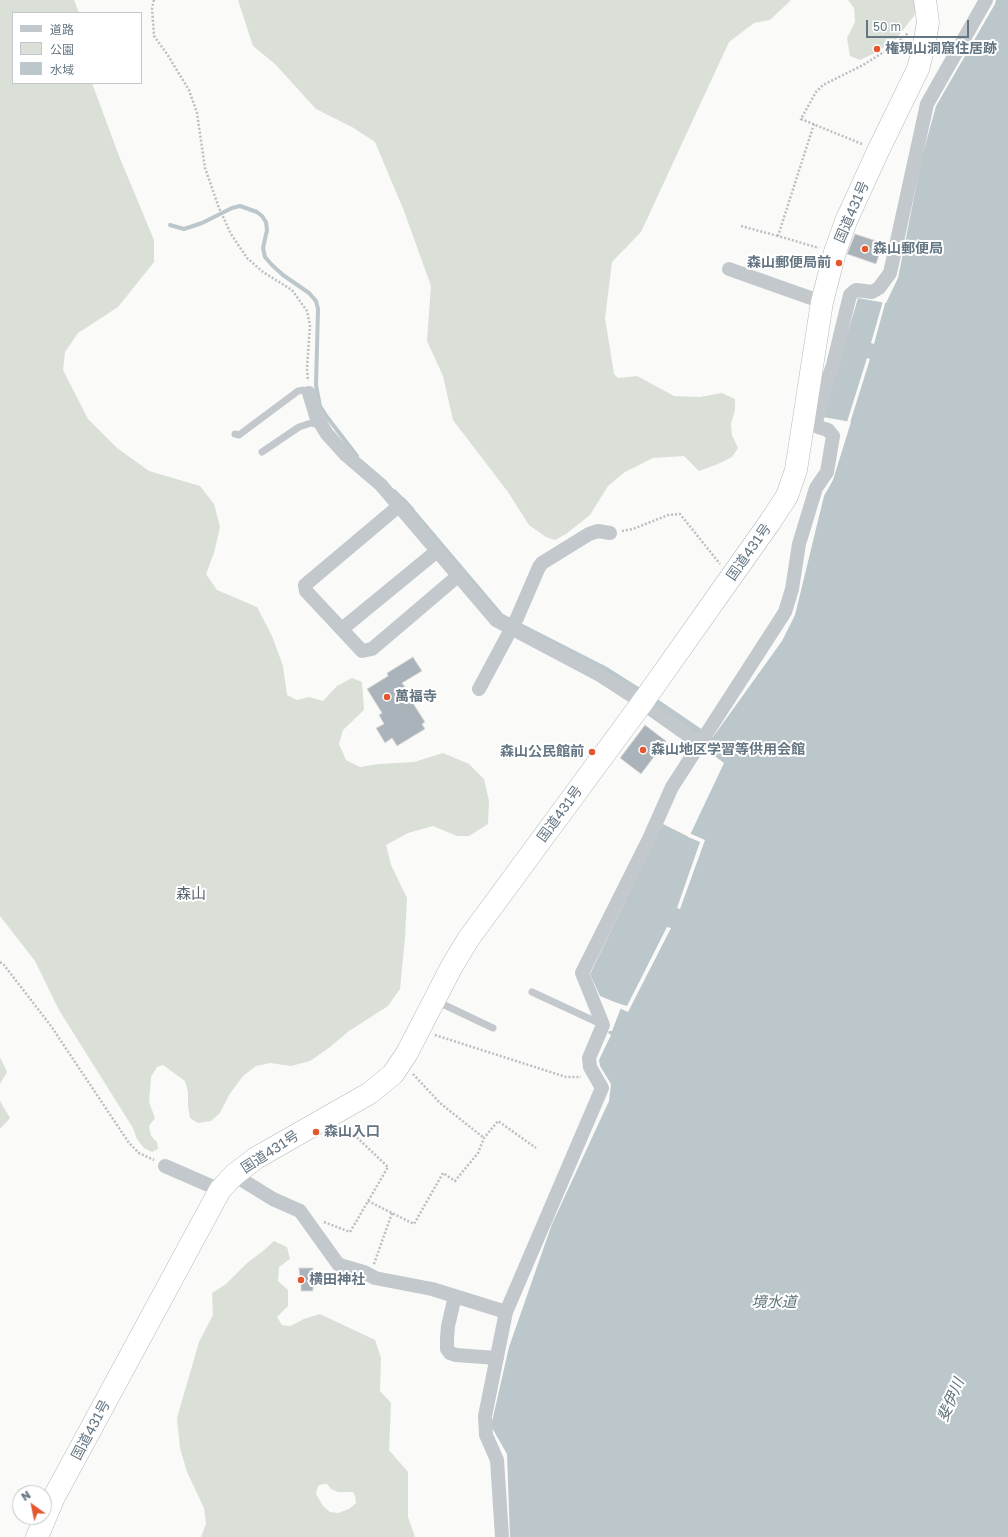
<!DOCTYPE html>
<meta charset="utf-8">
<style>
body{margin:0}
#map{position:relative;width:1008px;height:1537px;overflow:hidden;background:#fafaf8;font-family:"Golos Text","Noto Sans JP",sans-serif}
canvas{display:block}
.legend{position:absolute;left:12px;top:12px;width:130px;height:72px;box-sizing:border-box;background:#fff;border:1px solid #c1c8cd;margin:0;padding:5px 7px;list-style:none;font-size:12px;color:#657683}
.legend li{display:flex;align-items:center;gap:8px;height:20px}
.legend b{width:20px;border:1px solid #c1c8cd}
.north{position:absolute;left:12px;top:1485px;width:40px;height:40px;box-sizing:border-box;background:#fff;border:1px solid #c1c8cd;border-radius:50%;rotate:327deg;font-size:11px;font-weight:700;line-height:16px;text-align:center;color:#657683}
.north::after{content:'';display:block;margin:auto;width:14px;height:18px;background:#e4572e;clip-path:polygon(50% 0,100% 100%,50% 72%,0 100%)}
.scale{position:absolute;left:866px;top:20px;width:103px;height:18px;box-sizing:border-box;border:2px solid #657683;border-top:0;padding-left:5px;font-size:12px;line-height:14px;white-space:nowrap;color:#657683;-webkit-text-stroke:3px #fff;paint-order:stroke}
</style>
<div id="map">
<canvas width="1008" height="1537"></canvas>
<ul class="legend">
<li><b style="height:5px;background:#c3c8cc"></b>道路</li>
<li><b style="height:11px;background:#dadfd7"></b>公園</li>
<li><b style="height:11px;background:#bbc7cb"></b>水域</li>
</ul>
<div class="north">N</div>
<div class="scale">50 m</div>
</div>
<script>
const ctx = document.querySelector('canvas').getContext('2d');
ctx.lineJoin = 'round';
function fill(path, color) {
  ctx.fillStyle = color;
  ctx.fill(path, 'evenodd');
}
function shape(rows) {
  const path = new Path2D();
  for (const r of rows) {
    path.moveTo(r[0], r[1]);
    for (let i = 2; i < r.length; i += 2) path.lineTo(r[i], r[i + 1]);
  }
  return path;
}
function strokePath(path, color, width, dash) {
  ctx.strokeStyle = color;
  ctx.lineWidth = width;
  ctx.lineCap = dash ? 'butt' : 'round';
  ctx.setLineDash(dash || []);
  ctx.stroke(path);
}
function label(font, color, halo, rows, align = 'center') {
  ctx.font = font + ' "Golos Text","Noto Sans JP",sans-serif';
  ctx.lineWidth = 4;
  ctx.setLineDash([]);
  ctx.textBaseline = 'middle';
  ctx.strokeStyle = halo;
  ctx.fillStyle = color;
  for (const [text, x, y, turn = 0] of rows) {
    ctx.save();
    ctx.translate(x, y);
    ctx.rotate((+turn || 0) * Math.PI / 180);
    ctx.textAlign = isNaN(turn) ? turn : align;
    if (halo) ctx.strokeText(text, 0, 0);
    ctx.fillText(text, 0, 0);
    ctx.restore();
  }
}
fill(shape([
 [0,0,74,0,79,13,13,13,13,83,92,83,119,156,154,240,154,262,118,307,78,333,65,352,63,370,88,419,117,448,149,471,200,486,214,504,220,527,214,553,206,574,217,590,257,607,272,636,283,666,287,695,297,700,309,697,323,701,337,686,352,678,362,682,364,710,343,730,339,744,346,760,360,767,379,764,414,762,443,753,469,764,484,779,489,801,488,824,469,836,457,836,433,826,408,833,386,845,391,865,407,898,405,938,400,989,388,1006,349,1031,330,1047,310,1061,291,1066,270,1063,256,1066,243,1076,229,1095,220,1113,211,1121,198,1123,190,1118,188,1106,188,1092,185,1081,163,1065,157,1067,151,1077,149,1102,155,1118,149,1126,151,1136,157,1142,158,1149,152,1152,144,1148,137,1139,133,1128,59,1010,35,961,0,916],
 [238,0,791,0,770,20,754,23,729,42,641,232,612,262,605,318,614,374,618,378,637,376,674,396,700,397,722,393,735,399,735,410,731,424,732,435,738,448,732,457,718,464,699,471,684,456,653,458,625,472,608,486,590,515,566,534,555,540,546,537,529,525,508,492,453,420,443,376,427,341,431,286,404,211,375,142,352,127,316,109,275,64,253,46],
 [848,0,919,0,919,2,914,16,896,39,877,52,860,60,850,56,847,38,855,22,854,8],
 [0,1057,7,1072,0,1084],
 [0,1101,10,1118,0,1129],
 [274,1241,287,1247,290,1259,279,1267,278,1281,288,1290,288,1306,277,1317,282,1325,290,1326,304,1319,320,1314,375,1340,381,1358,380,1391,391,1403,389,1450,408,1472,408,1517,415,1537,201,1537,206,1524,204,1508,187,1472,180,1448,177,1418,199,1342,213,1315,212,1293,226,1284,247,1263,263,1251],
 [323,1484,327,1484,331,1489,338,1492,353,1492,355,1496,356,1503,349,1509,338,1513,330,1512,323,1506,316,1494,318,1486]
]), '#dadfd7');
fill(shape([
 [996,0,1008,0,1008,1537,510,1537,507,1454,491,1426,509,1347,552,1224,609,1101,611,1084,600,1066,599,1060,611,1035,608,1033,609,1031,612,1031,622,1005,600,996,590,974,663,824,689,837,724,763,705,749,709,743,500,619,416,518,403,496,503,614,607,667,656,698,713,737,782,641,795,615,824,496,833,480,851,422,823,417,858,298,886,303,898,278,922,157,936,106,995,4]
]), '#bbc7cb');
fill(shape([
 [885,299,886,300,874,344,871,343,883,301],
 [867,358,870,359,850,423,847,422],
 [689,833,705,840,680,909,677,908,700,842,688,837],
 [667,927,671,928,628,1012,619,1008,619,1006,617,1005,617,1003,627,1006]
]), '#fafaf8');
strokePath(shape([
 [170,225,184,229,202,223,232,208,240,206,257,212,262,216,266,222,267,230,263,248,265,257,272,265,283,275,309,293,316,301,318,309,316,385,320,406,327,417,357,456],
 [394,491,412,509]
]), '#bbc7cb', 4);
const building = shape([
 [855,234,883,243,876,264,847,254,855,234],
 [413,657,422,671,402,683,406,688,404,689,425,722,422,724,425,729,397,746,392,738,385,743,376,728,384,724,379,715,382,713,367,689,388,676,387,673,413,657],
 [645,725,666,741,641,774,620,758,645,725],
 [299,1268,313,1268,313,1291,301,1291,301,1284,300,1284,299,1268]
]);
fill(building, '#aab3b9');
strokePath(building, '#dcdcda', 1);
const highway = shape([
 [37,1537,54,1497,220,1190,234,1175,256,1158,370,1093,393,1074,407,1053,452,966,469,938,642,703,770,522,787,496,796,470,822,302,835,252,846,221,878,151,918,69,924,46,928,22,925,0]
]);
strokePath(highway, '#b4b9bd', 23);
strokePath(shape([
 [154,0,152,8,154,36,167,54,189,90,197,113,205,168,219,208,231,234,247,258,263,272,292,290,307,311,310,325,307,369,308,381],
 [814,124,778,236,819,248],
 [862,144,801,119,816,92,823,85,863,65,895,45,908,33],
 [741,226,778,236],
 [622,531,633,529,668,515,680,514,720,564],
 [0,962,4,965,51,1026,129,1143,139,1153,154,1160],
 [435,1035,566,1077,581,1077],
 [413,1074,440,1103,484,1138],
 [368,1201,414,1224,443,1173,455,1181,478,1153,484,1138,498,1121,536,1148],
 [324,1222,350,1232,388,1167,346,1127],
 [374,1264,392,1213],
 [319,1280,338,1279]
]), '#bbbfc2', 2.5, [2, 2]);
strokePath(shape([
 [235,434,239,435,298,391,304,390,309,393],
 [262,452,299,427,311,423,321,425],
 [532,992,601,1024],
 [436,1001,493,1028]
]), '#c3c8cc', 7);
strokePath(shape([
 [729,269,822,302],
 [815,392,823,393,833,365,850,295,856,290,872,292,879,288,890,273,927,104,986,0],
 [309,393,316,416,327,434,346,455,381,485,496,620,600,675,634,697,699,743],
 [400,505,305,585,306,591,362,651,372,649,459,575],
 [342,629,437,551],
 [479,689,517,618,539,567,542,563,589,534,598,531,610,533],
 [165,1166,220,1190],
 [234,1175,273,1199,300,1211,338,1264,343,1266,364,1272,375,1278,432,1289,506,1312],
 [455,1296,448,1326,447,1338,447,1349,450,1353,456,1355,497,1358],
 [502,1537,497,1460,486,1435,485,1416,506,1312,602,1088,590,1067,589,1058,603,1025,582,973,648,841,672,787,785,612,792,589,799,544,816,488,827,472,833,436,828,430,818,427,816,423,823,393]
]), '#c3c8cc', 14);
strokePath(highway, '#fff', 22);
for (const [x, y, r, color] of [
 [877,49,4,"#e4572e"],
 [865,249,4,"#e4572e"],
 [839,263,4,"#e4572e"],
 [387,697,4,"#e4572e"],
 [643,750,4,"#e4572e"],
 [592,752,4,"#e4572e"],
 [316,1132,4,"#e4572e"],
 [301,1280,4,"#e4572e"]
]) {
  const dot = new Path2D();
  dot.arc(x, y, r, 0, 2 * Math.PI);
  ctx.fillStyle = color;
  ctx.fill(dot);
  strokePath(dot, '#fff', 1.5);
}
label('bold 14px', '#657683', '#fff', [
 ["権現山洞窟住居跡",885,49],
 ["森山郵便局",873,249],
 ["森山郵便局前",831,263,"right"],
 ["萬福寺",395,697],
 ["森山地区学習等供用会館",651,750],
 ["森山公民館前",584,752,"right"],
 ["森山入口",324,1132],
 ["横田神社",309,1280]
], 'left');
label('14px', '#657683', '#fff', [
 ["国道431号",852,212,-67],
 ["国道431号",749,552,-55],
 ["国道431号",560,814,-54],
 ["国道431号",270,1152,-33],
 ["国道431号",91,1430,-62]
]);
label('15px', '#57646e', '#fff', [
 ["森山",191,894]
]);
label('italic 15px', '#60757c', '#fff', [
 ["境水道",774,1302],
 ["斐伊川",951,1400,-67]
]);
</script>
